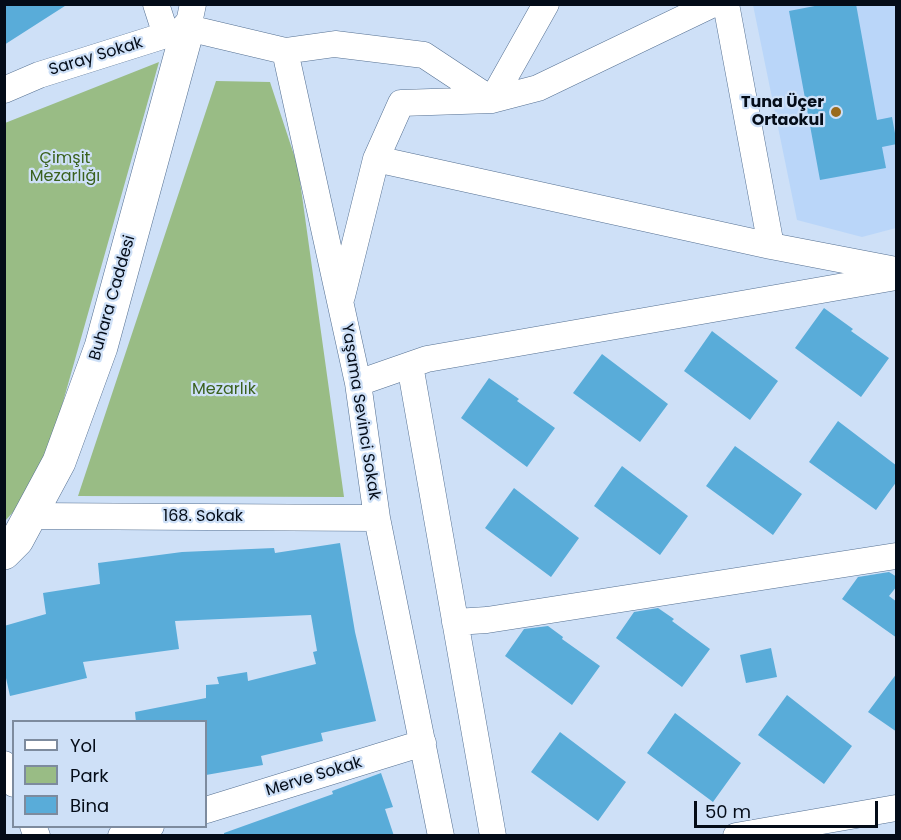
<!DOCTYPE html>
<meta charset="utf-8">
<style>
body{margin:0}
#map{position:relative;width:901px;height:840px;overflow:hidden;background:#cee0f7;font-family:Poppins,sans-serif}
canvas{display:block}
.frame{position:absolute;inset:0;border:6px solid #040c18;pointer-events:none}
.legend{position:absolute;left:12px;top:720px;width:195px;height:108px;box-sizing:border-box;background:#cee0f7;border:2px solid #7d8b9e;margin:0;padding:8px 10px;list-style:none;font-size:18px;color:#040c18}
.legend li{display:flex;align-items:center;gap:12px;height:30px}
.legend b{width:30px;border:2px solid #7d8b9e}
.scale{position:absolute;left:694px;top:801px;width:184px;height:27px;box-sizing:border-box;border:3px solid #040c18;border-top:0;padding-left:8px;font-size:18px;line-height:21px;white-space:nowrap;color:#040c18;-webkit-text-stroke:4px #cee0f7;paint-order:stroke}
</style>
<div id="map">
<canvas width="901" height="840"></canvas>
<div class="frame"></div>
<ul class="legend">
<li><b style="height:8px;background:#fff"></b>Yol</li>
<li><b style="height:16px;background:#99bc85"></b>Park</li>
<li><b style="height:16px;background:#59acd9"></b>Bina</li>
</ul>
<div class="scale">50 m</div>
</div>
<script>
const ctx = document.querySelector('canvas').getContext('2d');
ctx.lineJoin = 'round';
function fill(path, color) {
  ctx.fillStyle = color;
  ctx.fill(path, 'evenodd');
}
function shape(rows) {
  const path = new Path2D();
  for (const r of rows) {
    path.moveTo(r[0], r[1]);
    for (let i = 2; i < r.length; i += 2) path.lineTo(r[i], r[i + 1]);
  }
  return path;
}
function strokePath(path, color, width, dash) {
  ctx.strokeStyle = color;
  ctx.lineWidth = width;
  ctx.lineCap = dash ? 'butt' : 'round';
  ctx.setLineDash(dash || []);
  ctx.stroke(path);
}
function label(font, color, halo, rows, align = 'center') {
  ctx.font = font + ' Poppins,sans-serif';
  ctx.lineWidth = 4.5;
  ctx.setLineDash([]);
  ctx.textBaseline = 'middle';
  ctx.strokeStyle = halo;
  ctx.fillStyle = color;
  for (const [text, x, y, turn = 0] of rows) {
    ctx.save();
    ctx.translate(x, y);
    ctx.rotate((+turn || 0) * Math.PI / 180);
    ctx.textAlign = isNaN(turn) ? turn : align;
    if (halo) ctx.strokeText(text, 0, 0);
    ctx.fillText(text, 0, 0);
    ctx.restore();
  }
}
fill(shape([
 [753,5,896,5,896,228,862,237,797,220]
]), '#bad6f9');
fill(shape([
 [159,62,50,448,15,510,5,521,5,123],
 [216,81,270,82,298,167,344,497,78,496]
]), '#99bc85');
fill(shape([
 [4,4,68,4,4,45],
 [825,4,856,4,877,120,892,117,897,144,882,147,886,168,820,180,789,11],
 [824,308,853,329,851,331,889,358,861,397,795,348],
 [712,331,778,381,750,420,684,371],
 [602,354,668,404,640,442,573,393],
 [489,378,519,399,517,401,555,428,527,467,461,418],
 [838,421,897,466,897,481,876,510,809,462],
 [735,446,802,494,773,535,706,486],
 [622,466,688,516,660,555,594,506],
 [514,488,579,538,551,577,485,528],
 [340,543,355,632,376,721,321,733,323,741,261,756,263,765,206,775,206,722,136,722,135,712,206,698,206,685,219,684,217,677,247,672,248,681,316,664,313,652,317,651,311,615,175,621,179,649,83,662,87,678,10,696,4,669,4,626,46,614,43,593,100,584,98,563,182,552,274,548,275,553],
 [889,572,897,577,897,586,889,596,897,602,897,638,842,599,858,577],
 [658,608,674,619,672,621,710,649,682,687,616,638,634,612],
 [548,626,563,637,562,639,600,666,572,705,505,656,524,629],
 [771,648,777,677,746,683,740,655],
 [897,673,897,732,868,712],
 [787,695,852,746,824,784,758,735],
 [675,713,741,763,713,802,647,753],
 [560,732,626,782,598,821,531,772],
 [381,773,393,807,385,809,394,836,224,836,224,833,333,794,332,791]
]), '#59acd9');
const minor = shape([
 [156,4,166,35],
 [726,4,771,246],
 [188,28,285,51,358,383,377,518,441,836],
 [188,28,193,4],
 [285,51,335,44,424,55,492,100,546,4],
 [4,90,39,75,188,28],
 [376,159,771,246,896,270],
 [342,296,376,159,401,103,492,100,538,88,713,4],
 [410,365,493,836],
 [358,383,427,359,896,277],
 [30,516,377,518],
 [455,622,487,620,896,556],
 [4,764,14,784],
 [206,810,423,743],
 [33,826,37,836],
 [121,836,151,826],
 [736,836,896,808]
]);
const major = shape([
 [4,553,17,540,59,462,101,347,188,28]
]);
strokePath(minor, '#557092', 27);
strokePath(major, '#557092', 34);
strokePath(minor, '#fff', 26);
strokePath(major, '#fff', 33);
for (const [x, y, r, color] of [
 [836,112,6,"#9a6a1c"]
]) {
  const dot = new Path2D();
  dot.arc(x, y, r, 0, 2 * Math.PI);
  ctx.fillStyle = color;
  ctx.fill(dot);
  strokePath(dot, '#cee0f7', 2);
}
label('16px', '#040c18', '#cee0f7', [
 ["Saray Sokak",96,57,-17],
 ["Buhara Caddesi",113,298,-74],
 ["Yaşama Sevinci Sokak",360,412,81],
 ["168. Sokak",203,517],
 ["Merve Sokak",314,777,-17]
]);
label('bold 16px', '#040c18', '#cee0f7', [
 ["Tuna Üçer",824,103],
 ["Ortaokul",824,121]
], 'right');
label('16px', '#3a611d', '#cee0f7', [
 ["Çimşit",65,159],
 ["Mezarlığı",65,177],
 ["Mezarlık",224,390]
]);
</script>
